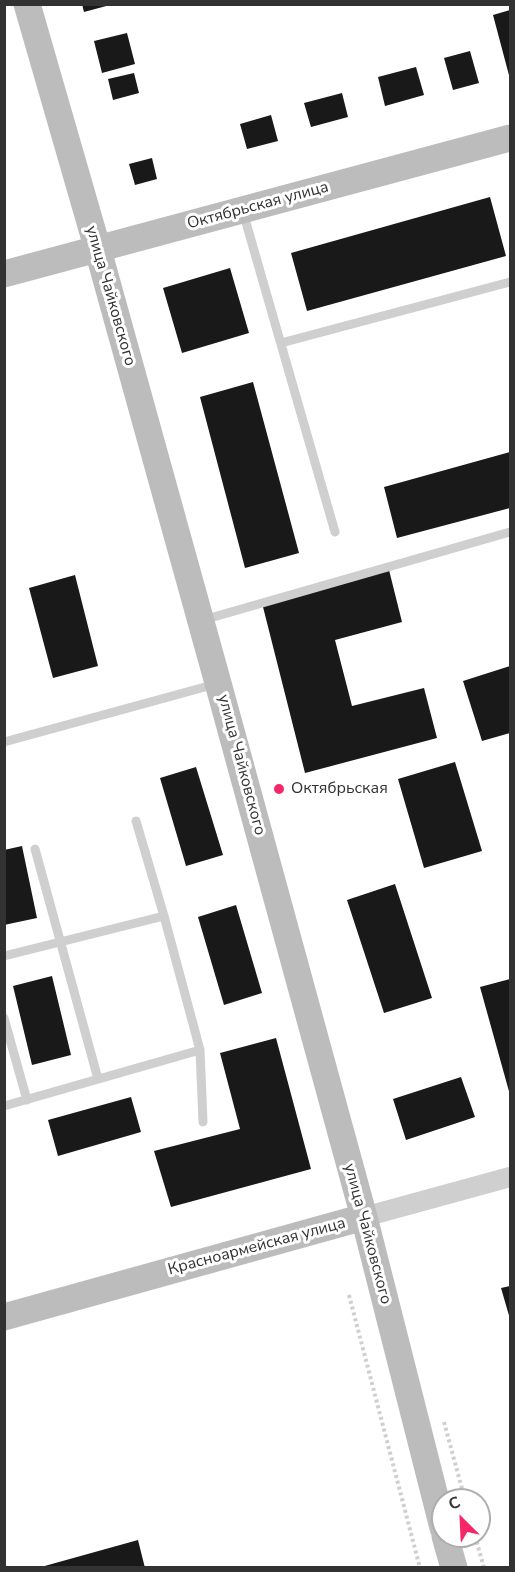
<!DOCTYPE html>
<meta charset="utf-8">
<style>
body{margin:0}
#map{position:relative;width:515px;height:1572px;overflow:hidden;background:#fff;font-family:"Nunito Sans",sans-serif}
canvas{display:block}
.frame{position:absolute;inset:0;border:6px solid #323232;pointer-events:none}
.north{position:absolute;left:431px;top:1488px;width:60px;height:60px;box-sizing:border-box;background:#fff;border:2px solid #adadad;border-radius:50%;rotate:336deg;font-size:16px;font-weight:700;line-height:24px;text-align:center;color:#323232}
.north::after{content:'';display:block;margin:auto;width:21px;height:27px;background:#f62769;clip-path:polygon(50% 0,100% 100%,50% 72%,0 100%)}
</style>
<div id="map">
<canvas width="515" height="1572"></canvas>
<div class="frame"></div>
<div class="north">С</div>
</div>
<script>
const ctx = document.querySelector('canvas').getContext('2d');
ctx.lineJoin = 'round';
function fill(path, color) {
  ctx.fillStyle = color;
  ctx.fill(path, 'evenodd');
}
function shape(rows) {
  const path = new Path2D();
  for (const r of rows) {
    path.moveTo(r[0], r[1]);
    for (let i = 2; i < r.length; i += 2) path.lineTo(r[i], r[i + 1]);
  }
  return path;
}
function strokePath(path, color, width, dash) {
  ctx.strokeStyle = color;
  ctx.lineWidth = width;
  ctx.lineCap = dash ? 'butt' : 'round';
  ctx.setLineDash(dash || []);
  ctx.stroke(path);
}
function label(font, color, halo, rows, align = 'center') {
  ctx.font = font + ' "Nunito Sans",sans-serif';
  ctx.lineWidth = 6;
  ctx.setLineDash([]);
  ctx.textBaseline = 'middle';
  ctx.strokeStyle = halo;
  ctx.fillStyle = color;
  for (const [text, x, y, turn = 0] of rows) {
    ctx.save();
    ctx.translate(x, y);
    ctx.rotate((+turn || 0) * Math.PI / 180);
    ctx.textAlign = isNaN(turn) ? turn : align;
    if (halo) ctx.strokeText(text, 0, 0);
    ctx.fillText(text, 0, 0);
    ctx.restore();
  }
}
fill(shape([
 [82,4,110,4,110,5,84,12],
 [510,10,510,79,493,15],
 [127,33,135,64,102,73,94,41],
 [470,51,479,83,453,90,444,58],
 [416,67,424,95,385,106,378,77],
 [134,73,139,93,113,100,108,79],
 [342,93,348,117,311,127,304,103],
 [271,115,278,141,247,149,240,124],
 [152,158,157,179,135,185,129,164],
 [490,197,506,256,307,311,291,253],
 [230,268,249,333,182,353,163,288],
 [253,382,299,553,245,568,200,397],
 [510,452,510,508,397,538,384,487],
 [389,570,402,622,335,640,352,706,424,688,437,738,305,773,262,603],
 [75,575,98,666,53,678,29,588],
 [510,666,510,733,482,741,463,681],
 [455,762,482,851,424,868,398,779],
 [196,767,223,855,186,866,160,778],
 [22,846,37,918,4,925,4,850],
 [395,884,432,998,384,1013,347,900],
 [236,905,262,993,224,1005,198,917],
 [52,976,71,1055,32,1065,13,986],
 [510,979,510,1095,480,987],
 [276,1038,311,1169,171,1207,154,1151,240,1129,220,1053],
 [461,1077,475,1117,406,1140,393,1099],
 [131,1097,141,1132,58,1156,48,1120],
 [510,1286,510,1319,501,1288],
 [138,1540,145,1568,41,1568,41,1567]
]), '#191919');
strokePath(shape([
 [349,1295,420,1568],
 [444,1422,465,1500],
 [475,1536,484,1568]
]), '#cfcfcf', 4, [3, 3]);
strokePath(shape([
 [243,212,335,532],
 [281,343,510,282],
 [203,620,510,532],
 [4,742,216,684],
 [136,821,164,916,200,1050,203,1122],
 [35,849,98,1079],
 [4,956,164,916],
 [4,1018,27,1100],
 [4,1106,200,1050]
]), '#cfcfcf', 9);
strokePath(shape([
 [364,1217,510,1177]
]), '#cfcfcf', 20);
strokePath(shape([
 [27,4,98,250,218,683,364,1217,443,1528],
 [4,274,510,138],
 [4,1317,364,1217],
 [445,1536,454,1568]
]), '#bcbcbc', 27);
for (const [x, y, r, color] of [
 [279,789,6,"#f62769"]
]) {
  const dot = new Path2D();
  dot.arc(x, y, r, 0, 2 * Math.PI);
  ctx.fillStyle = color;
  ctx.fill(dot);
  strokePath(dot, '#fff', 2);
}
label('16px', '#323232', '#fff', [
 ["Октябрьская улица",258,206,-15],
 ["улица Чайковского",110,296,74],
 ["улица Чайковского",241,765,75],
 ["улица Чайковского",367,1234,75],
 ["Красноармейская улица",257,1247,-15]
]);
label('16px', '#323232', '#fff', [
 ["Октябрьская",291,789]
], 'left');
</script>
